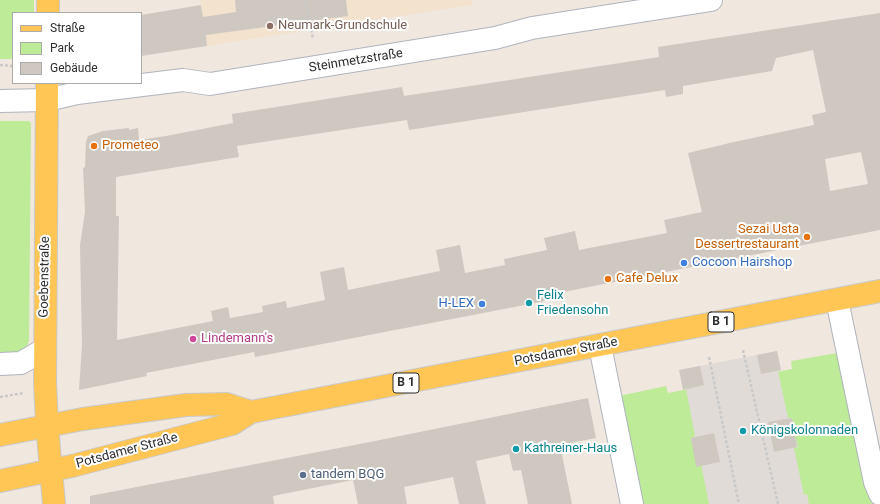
<!DOCTYPE html>
<meta charset="utf-8">
<style>
body{margin:0}
#map{position:relative;width:880px;height:504px;overflow:hidden;background:#f0e7df;font-family:Roboto,sans-serif}
canvas{display:block}
.legend{position:absolute;left:12px;top:12px;width:130px;height:72px;box-sizing:border-box;background:#fff;border:1px solid #ababab;margin:0;padding:5px 7px;list-style:none;font-size:12px;color:#2e2e2e}
.legend li{display:flex;align-items:center;gap:8px;height:20px}
.legend b{width:20px;border:1px solid #ababab}
</style>
<div id="map">
<canvas width="880" height="504"></canvas>
<ul class="legend">
<li><b style="height:5px;background:#ffc655"></b>Straße</li>
<li><b style="height:11px;background:#bdeb97"></b>Park</li>
<li><b style="height:11px;background:#cfc8c0"></b>Gebäude</li>
</ul>
</div>
<script>
const ctx = document.querySelector('canvas').getContext('2d');
ctx.lineJoin = 'round';
function fill(path, color) {
  ctx.fillStyle = color;
  ctx.fill(path, 'evenodd');
}
function shape(rows) {
  const path = new Path2D();
  for (const r of rows) {
    path.moveTo(r[0], r[1]);
    for (let i = 2; i < r.length; i += 2) path.lineTo(r[i], r[i + 1]);
  }
  return path;
}
function strokePath(path, color, width, dash) {
  ctx.strokeStyle = color;
  ctx.lineWidth = width;
  ctx.lineCap = dash ? 'butt' : 'round';
  ctx.setLineDash(dash || []);
  ctx.stroke(path);
}
function label(font, color, halo, rows, align = 'center') {
  ctx.font = font + ' Roboto,sans-serif';
  ctx.lineWidth = 4;
  ctx.setLineDash([]);
  ctx.textBaseline = 'middle';
  ctx.strokeStyle = halo;
  ctx.fillStyle = color;
  for (const [text, x, y, turn = 0] of rows) {
    ctx.save();
    ctx.translate(x, y);
    ctx.rotate((+turn || 0) * Math.PI / 180);
    ctx.textAlign = isNaN(turn) ? turn : align;
    if (halo) ctx.strokeText(text, 0, 0);
    ctx.fillText(text, 0, 0);
    ctx.restore();
  }
}
fill(shape([
 [200,0,472,0,472,5,207,46]
]), '#f3e3ce');
fill(shape([
 [0,0,34,0,34,13,13,13,13,59,0,59],
 [0,121,29,121,31,123,29,340,27,347,21,353,0,354],
 [837,353,865,486,873,504,642,504,619,396,666,386,668,393,792,369,791,361]
]), '#bdeb97');
fill(shape([
 [777,351,781,370,778,371,788,418,792,418,793,425,793,439,796,439,798,447,794,448,804,495,807,494,809,504,709,504,697,444,692,445,691,438,695,436,686,389,679,370]
]), '#e0dbd7');
fill(shape([
 [235,0,346,0,348,16,206,35,207,46,141,56,141,15,201,5,203,17,236,12],
 [880,13,880,230,553,294,554,299,530,304,255,357,254,352,146,373,147,376,79,390,82,345,80,245,85,212,83,168,85,167,86,142,88,136,103,131,129,128,129,130,138,128,139,140,166,136,233,123,232,114,402,87,404,96,477,85,659,57,658,47],
 [813,50,826,112,812,115,814,125,734,142,688,153,702,212,664,220,667,233,579,250,575,231,544,238,547,250,504,259,505,265,465,273,460,245,436,250,440,271,348,290,344,267,320,272,325,300,287,308,286,301,262,306,263,312,230,318,228,307,211,311,213,321,117,340,119,216,116,216,116,177,239,157,237,146,407,120,409,130,665,90,666,97,683,94,683,86,772,71,776,58],
 [861,152,868,184,830,191,825,159],
 [777,351,781,370,761,374,757,355],
 [700,366,704,385,683,390,679,370],
 [588,398,596,438,560,445,572,504,528,504,521,470,513,471,509,454,476,461,486,504,459,504,453,477,404,487,407,504,358,504,353,480,273,496,274,504,90,504,90,496,375,441],
 [792,418,797,447,774,452,768,422],
 [714,433,720,462,696,467,691,438]
]), '#cfc8c0');
const minor = shape([
 [0,101,47,100,77,93,183,80,210,84,495,38,532,28,711,0],
 [837,300,875,482,880,494],
 [600,346,632,504],
 [0,364,21,363,45,349]
]);
const major = shape([
 [48,13,48,0],
 [47,83,45,381,47,425,54,504],
 [0,435,83,419,186,405,226,404,251,412],
 [0,481,72,466,232,424,251,412,880,291]
]);
strokePath(minor, '#afb4be', 24);
strokePath(major, '#c9c9c9', 24);
strokePath(shape([
 [306,0,313,39],
 [0,65,13,66],
 [743,350,778,504],
 [709,357,739,504],
 [0,397,24,393]
]), '#c9c9c9', 2.5, [3, 2]);
strokePath(minor, '#fff', 22);
strokePath(major, '#ffc655', 22);
for (const [x, y, r, color] of [
 [270,26,4,"#8d6e63"],
 [94,146,4,"#e8710a"],
 [807,237,4,"#e8710a"],
 [684,263,4,"#3f7fe0"],
 [608,279,4,"#e8710a"],
 [529,303,4,"#0f9aa8"],
 [482,304,4,"#3f7fe0"],
 [193,339,4,"#d1479c"],
 [743,431,4,"#0f9aa8"],
 [516,449,4,"#0f9aa8"],
 [303,475,4,"#5c6f8a"]
]) {
  const dot = new Path2D();
  dot.arc(x, y, r, 0, 2 * Math.PI);
  ctx.fillStyle = color;
  ctx.fill(dot);
  strokePath(dot, '#fff', 1.5);
}
for (const [x, y, w] of [
 [721,322,26],
 [406,383,26]
]) {
  const box = new Path2D();
  box.roundRect(x - w / 2, y - 10, w, 20, 3);
  ctx.fillStyle = '#fff';
  ctx.fill(box);
  strokePath(box, '#2e2e2e', 1);
}
label('bold 12px', '#2e2e2e', null, [
 ["B 1",721,322],
 ["B 1",406,383]
]);
label('13px', '#785e54', '#fff', [
 ["Neumark-Grundschule",278,26]
], 'left');
label('13px', '#2e2e2e', '#fff', [
 ["Steinmetzstraße",356,61,-9],
 ["Goebenstraße",45,277,-89],
 ["Potsdamer Straße",566,352,-11],
 ["Potsdamer Straße",127,451,-15]
]);
label('13px', '#c56008', '#fff', [
 ["Prometeo",102,146],
 ["Sezai Usta",799,230,"right"],
 ["Dessertrestaurant",799,245,"right"],
 ["Cafe Delux",616,279]
], 'left');
label('13px', '#366cbe', '#fff', [
 ["Cocoon Hairshop",692,263],
 ["H-LEX",474,304,"right"]
], 'left');
label('13px', '#0d838f', '#fff', [
 ["Felix",537,296],
 ["Friedensohn",537,311],
 ["Königskolonnaden",751,431],
 ["Kathreiner-Haus",524,449]
], 'left');
label('13px', '#b23c85', '#fff', [
 ["Lindemann's",201,339]
], 'left');
label('13px', '#4e5e75', '#fff', [
 ["tandem BQG",311,475]
], 'left');
</script>
